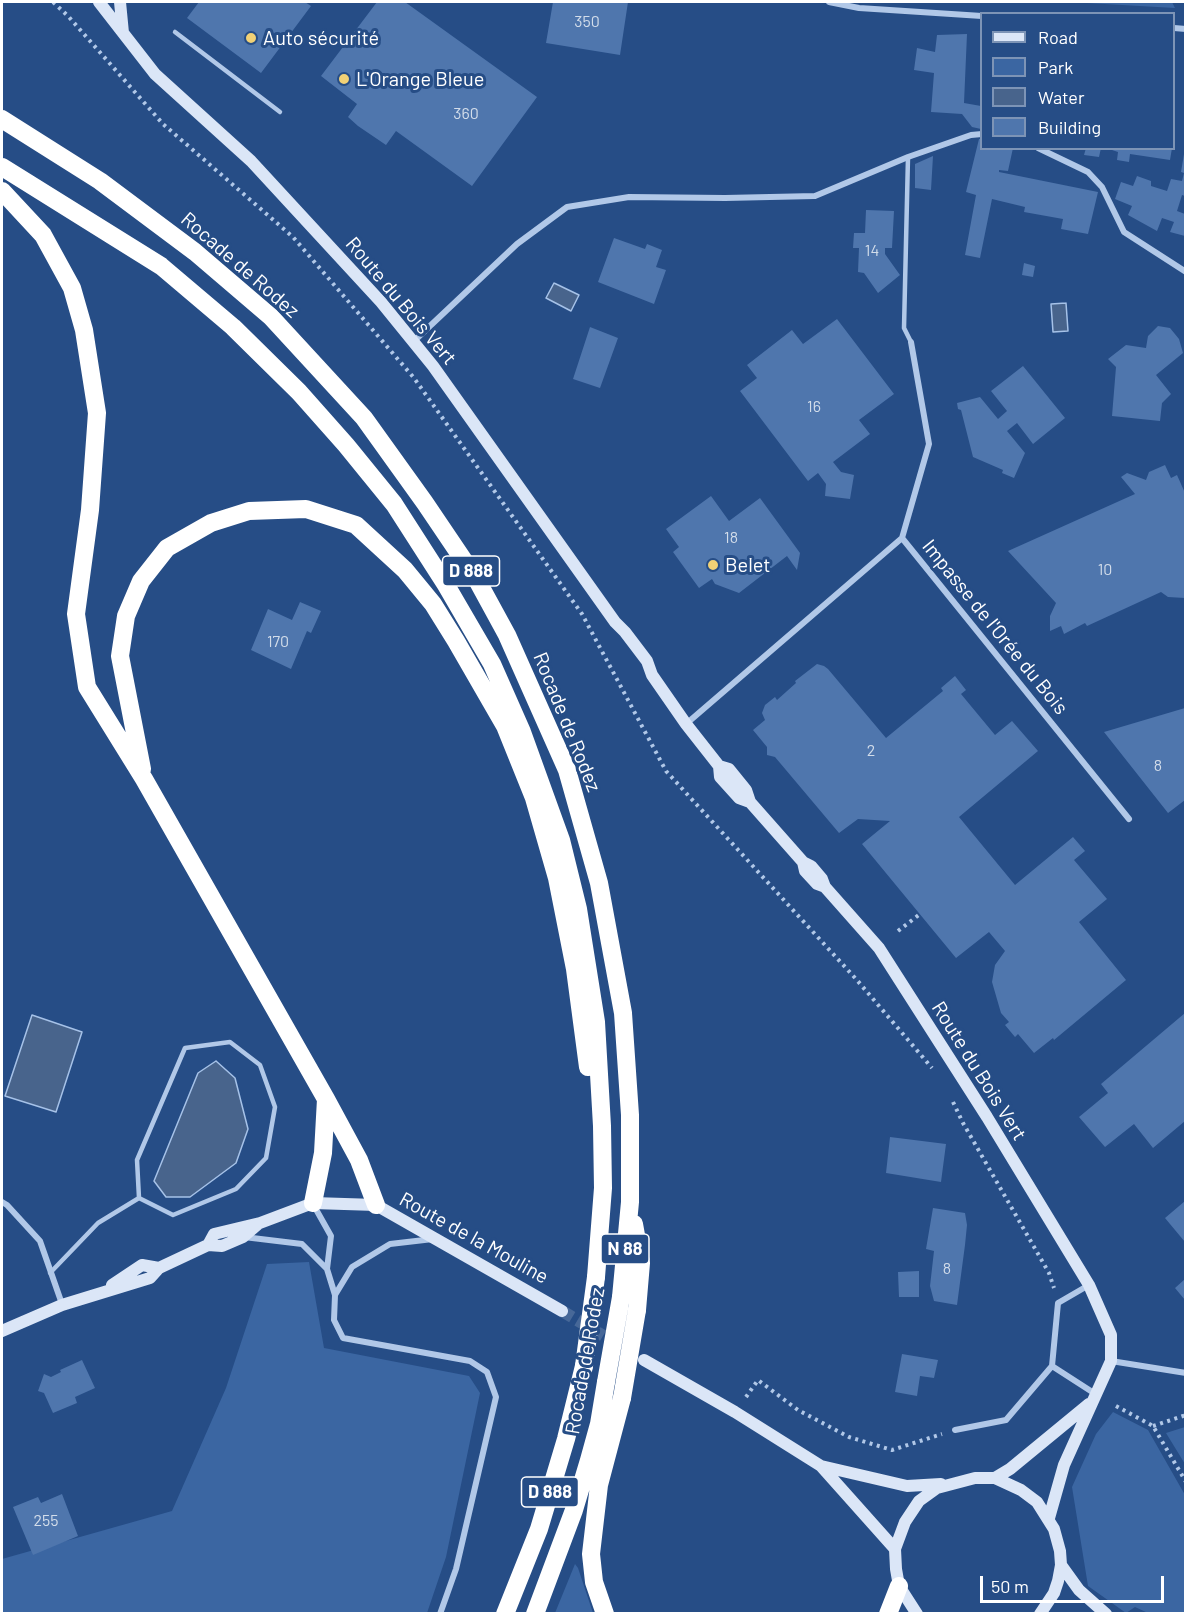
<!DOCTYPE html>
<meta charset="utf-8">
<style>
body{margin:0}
#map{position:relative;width:1187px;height:1615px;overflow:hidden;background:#264d86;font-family:Barlow,sans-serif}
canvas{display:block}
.frame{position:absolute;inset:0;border:3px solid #fff;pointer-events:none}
.legend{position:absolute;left:980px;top:12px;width:195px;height:138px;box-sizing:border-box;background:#264d86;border:2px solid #7d94b6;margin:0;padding:8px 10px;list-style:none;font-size:18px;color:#fff}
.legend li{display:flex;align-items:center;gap:12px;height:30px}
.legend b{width:30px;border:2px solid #7d94b6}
.scale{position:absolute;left:980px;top:1576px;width:184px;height:27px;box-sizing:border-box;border:3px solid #fff;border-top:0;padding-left:8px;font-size:18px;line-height:21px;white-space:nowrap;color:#fff;-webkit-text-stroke:4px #264d86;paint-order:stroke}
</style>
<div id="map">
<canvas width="1187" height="1615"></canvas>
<div class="frame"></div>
<ul class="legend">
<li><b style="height:8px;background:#dbe6f7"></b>Road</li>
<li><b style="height:16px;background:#3b66a2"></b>Park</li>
<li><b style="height:16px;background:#48648c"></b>Water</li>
<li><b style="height:16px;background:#4f76ad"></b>Building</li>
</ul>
<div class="scale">50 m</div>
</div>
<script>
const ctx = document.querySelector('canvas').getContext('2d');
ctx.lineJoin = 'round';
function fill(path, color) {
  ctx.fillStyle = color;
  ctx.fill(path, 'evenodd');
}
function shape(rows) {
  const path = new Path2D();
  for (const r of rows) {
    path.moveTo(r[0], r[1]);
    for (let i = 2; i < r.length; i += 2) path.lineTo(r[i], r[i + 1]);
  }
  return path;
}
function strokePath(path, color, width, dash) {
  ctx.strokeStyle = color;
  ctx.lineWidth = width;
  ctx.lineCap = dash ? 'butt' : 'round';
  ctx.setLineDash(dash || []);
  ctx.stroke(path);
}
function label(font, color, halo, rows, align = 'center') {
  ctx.font = font + ' Barlow,sans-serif';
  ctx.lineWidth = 6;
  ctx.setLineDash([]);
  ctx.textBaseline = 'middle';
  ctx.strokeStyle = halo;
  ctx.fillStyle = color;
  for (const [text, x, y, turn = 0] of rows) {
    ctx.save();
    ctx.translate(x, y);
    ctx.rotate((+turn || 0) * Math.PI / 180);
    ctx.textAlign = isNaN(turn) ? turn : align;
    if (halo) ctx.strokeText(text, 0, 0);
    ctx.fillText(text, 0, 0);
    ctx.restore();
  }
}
fill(shape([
 [1069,2,1172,2,1175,8],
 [309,1262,324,1348,469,1376,480,1393,446,1557,427,1613,2,1614,2,1559,172,1511,226,1388,267,1264],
 [1113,1412,1148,1430,1185,1495,1185,1613,1148,1613,1135,1607,1126,1613,1088,1586,1072,1487,1096,1434],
 [1185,1427,1186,1427,1185,1464,1166,1433],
 [575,1564,578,1568,593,1613,555,1613]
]), '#3b66a2');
const water = shape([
 [554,283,579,295,571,311,546,298,554,283],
 [1066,303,1068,331,1053,332,1051,304,1066,303],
 [32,1015,82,1032,56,1112,5,1096,32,1015],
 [216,1061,235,1078,248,1129,236,1163,190,1197,166,1197,154,1181,198,1073,216,1061]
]);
fill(water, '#48648c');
strokePath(water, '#a6c2e8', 1.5);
fill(shape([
 [199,2,305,2,311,6,261,73,187,18],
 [377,2,405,2,537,97,472,186,396,131,386,145,358,126,348,117,357,104,321,76],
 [553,2,628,2,620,55,546,43],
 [967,34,964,103,981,106,981,129,972,127,962,114,931,112,934,73,914,70,917,48,935,52,937,35],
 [979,139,981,139,981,148,1013,148,1008,171,999,170,999,172,1098,192,1088,234,1061,229,1063,219,1024,212,1025,207,992,199,980,258,965,255,976,195,966,192],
 [1086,148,1101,148,1099,157,1084,155],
 [1106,148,1172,148,1170,160,1130,154,1129,162,1117,160,1118,152],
 [1184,154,1185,154,1185,196,1182,195,1177,211,1185,214,1185,236,1170,232,1174,222,1162,218,1157,231,1128,215,1132,206,1115,199,1121,182,1133,186,1137,176,1151,181,1151,186,1167,191,1171,179,1182,181,1184,173,1181,172],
 [933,156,931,190,915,188,915,164],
 [866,210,894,211,892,248,885,248,885,254,900,275,878,293,864,273,858,272,859,248,853,248,854,233,865,233],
 [614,238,645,249,647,244,662,250,656,267,666,270,654,304,598,282],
 [1024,263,1035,266,1033,277,1022,275],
 [837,319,894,394,859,420,870,434,833,462,841,472,854,475,850,499,825,496,826,484,818,473,808,481,740,391,757,378,747,365,792,330,803,344],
 [1158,326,1170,328,1179,339,1183,353,1156,375,1171,394,1162,403,1160,421,1112,416,1116,367,1108,359,1126,345,1146,348,1148,336],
 [590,327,618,338,600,388,573,379],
 [1023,366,1065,418,1033,444,1017,423,1007,431,1025,453,1014,478,1002,473,1003,470,973,457,961,410,958,409,957,403,980,397,998,419,1007,411,991,391],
 [1165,465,1171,478,1177,475,1185,493,1185,598,1168,597,1161,592,1087,626,1085,623,1064,634,1061,626,1050,631,1050,616,1056,603,1008,551,1135,494,1121,477,1127,473,1146,480,1149,472],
 [711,496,729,521,760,498,800,553,797,570,787,556,739,593,715,584,712,579,699,588,673,552,679,547,666,529],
 [300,602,321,611,311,633,307,631,291,669,251,650,268,609,292,620],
 [817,664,824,666,828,669,886,738,943,691,941,688,955,676,966,690,961,694,995,735,1012,721,1038,751,959,817,1015,885,1073,837,1085,851,1074,860,1107,899,1079,922,1126,980,1054,1040,1053,1038,1034,1053,1018,1034,1015,1037,1005,1025,1009,1022,1001,1013,992,982,995,965,1005,951,989,932,956,958,862,844,890,821,858,819,839,833,775,757,767,755,767,747,753,730,765,720,762,713,765,705,775,697,777,700,796,683,795,681],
 [1185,708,1185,800,1168,813,1104,732],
 [1185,1013,1185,1121,1153,1148,1134,1124,1105,1147,1079,1117,1108,1093,1101,1084],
 [890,1137,946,1144,941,1182,886,1173],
 [1185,1201,1185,1242,1165,1218],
 [933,1208,965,1213,967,1225,965,1245,957,1305,934,1301,930,1286,934,1251,926,1249],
 [919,1271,919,1297,899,1297,898,1272],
 [1185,1279,1185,1300,1175,1288],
 [902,1354,938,1360,934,1378,920,1376,917,1396,895,1392],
 [82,1360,95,1388,75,1397,77,1403,53,1413,44,1393,38,1391,44,1374,51,1377,61,1372,60,1370],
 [62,1494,78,1536,33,1555,13,1507,38,1497,41,1503]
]), '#4f76ad');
strokePath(shape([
 [562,1311,617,1344]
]), '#476898', 12, [12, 6]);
strokePath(shape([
 [53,2,68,16,163,124,293,237,414,378,582,614,666,771,856,979,932,1068],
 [898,931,920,914],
 [953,1102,963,1123,1049,1273,1054,1288],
 [746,1397,758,1380,798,1410,849,1437,892,1450,942,1434],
 [1116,1406,1153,1426,1186,1482],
 [1153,1426,1186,1415]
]), '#b1c8e8', 4, [3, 4.5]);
strokePath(shape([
 [175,32,280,112],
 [908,157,904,328,911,342],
 [50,1273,98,1223,139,1198,137,1160,185,1048,230,1042,260,1065,275,1107,266,1158,236,1189,173,1215,139,1198]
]), '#b1c8e8', 4.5);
strokePath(shape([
 [829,2,859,8,982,16],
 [1174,28,1186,29],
 [1038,148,1088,172,1102,187,1124,232,1186,272],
 [413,342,517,244,567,207,629,197,725,198,815,196,908,157,971,135,982,134],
 [902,538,929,444,911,342],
 [686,724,902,538,1129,819],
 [2,1202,7,1205,40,1241,62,1304],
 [313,1204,331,1236,327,1269],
 [244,1237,302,1244,327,1269,335,1295,352,1267,390,1244,433,1239],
 [335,1295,334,1320,343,1338,470,1361,487,1372,496,1397,456,1569,440,1614],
 [1111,1361,1186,1373],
 [1052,1366,1097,1395],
 [955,1430,1006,1420,1052,1366,1058,1303,1089,1285]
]), '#b1c8e8', 6);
strokePath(shape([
 [99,2,155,74,251,161,381,302,433,366,615,622,625,632,647,661,652,675,686,724,719,766],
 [120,2,123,33],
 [719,766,729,769,746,790,750,802,739,798,720,777,719,766],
 [750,802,803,862,811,866,822,879,825,887,817,884,805,871,803,862],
 [825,887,879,948,987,1117,1089,1285,1111,1335,1111,1361,1064,1465,1049,1518],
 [208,1245,214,1234,260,1223,313,1203,376,1205,562,1311],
 [112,1285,142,1265,159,1268],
 [2,1331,62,1305,150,1278,159,1268,208,1245,222,1246,243,1237,257,1225],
 [644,1360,735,1412,821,1466,895,1549],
 [821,1466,907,1486,941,1484],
 [995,1478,1010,1469,1089,1404],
 [1061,1565,1079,1590,1106,1614],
 [917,1614,899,1586,896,1569,895,1549,905,1522,919,1501,937,1488,975,1478,995,1478,1021,1490,1037,1502,1054,1529,1060,1551,1061,1565,1058,1581,1054,1593,1040,1614]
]), '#dbe6f7', 12);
strokePath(shape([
 [2,119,100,181,195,252,271,317,364,418,425,503,477,580,507,635,567,770,599,883,623,1013,630,1115,630,1202,621,1297],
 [2,167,161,266,233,327,299,392,346,445,394,504,446,585,492,664,522,732,561,840,578,909,596,1022,602,1126,603,1188,596,1277],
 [2,191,43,235,72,288,84,330,97,413,90,510,76,614,87,687,144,779,326,1099,359,1160,376,1205],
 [142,769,120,656,126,616,141,581,167,548,211,523,249,511,306,509,356,525,405,570,433,604,456,641,505,726,534,798,557,878,575,969,588,1067],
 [313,1203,323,1153,326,1099],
 [634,1224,641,1263,637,1310],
 [505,1614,539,1529,566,1439,584,1366],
 [535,1614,574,1510,589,1460,599,1424,606,1382],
 [605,1614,594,1582,591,1554,599,1485,622,1398],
 [888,1614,899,1586]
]), '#fff', 18);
strokePath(shape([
 [584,1366,596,1277],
 [606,1382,621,1297],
 [622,1398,637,1310]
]), '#fff', 18);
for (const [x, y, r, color] of [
 [251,38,6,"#f1d176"],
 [344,79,6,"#f1d176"],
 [713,565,6,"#f1d176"]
]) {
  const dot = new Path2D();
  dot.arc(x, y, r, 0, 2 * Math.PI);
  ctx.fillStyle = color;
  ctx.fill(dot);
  strokePath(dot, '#264d86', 2);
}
label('16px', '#d3ddea', null, [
 ["350",587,22],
 ["360",466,114],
 ["14",872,251],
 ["16",814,407],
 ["18",731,538],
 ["10",1105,570],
 ["170",278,642],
 ["2",871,751],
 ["8",1158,766],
 ["8",947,1269],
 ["255",46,1521]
]);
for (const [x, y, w] of [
 [471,571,57],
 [625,1249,48],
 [550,1492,57]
]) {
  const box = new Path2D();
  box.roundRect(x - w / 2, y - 15, w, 30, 4.5);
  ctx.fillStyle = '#264d86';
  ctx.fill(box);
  strokePath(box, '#fff', 1.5);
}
label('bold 18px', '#fff', null, [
 ["D 888",471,571],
 ["N 88",625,1249],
 ["D 888",550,1492]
]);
label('20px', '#fff', '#264d86', [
 ["Auto sécurité",263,38],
 ["L'Orange Bleue",356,79],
 ["Belet",725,565]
], 'left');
label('20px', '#fff', '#264d86', [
 ["Rocade de Rodez",240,265,41],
 ["Route du Bois Vert",401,301,50],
 ["Impasse de l'Orée du Bois",995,627,51],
 ["Rocade de Rodez",567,722,68],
 ["Route du Bois Vert",979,1071,58],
 ["Route de la Mouline",474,1238,29],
 ["Rocade de Rodez",585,1361,-80]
]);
</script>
